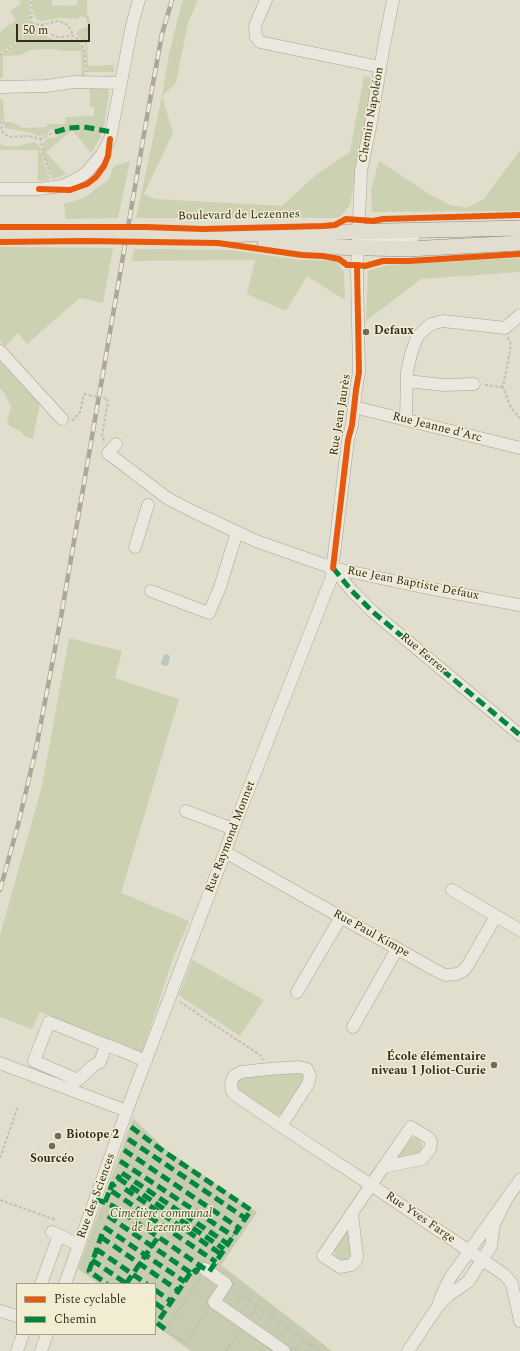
<!DOCTYPE html>
<meta charset="utf-8">
<style>
body{margin:0}
#map{position:relative;width:520px;height:1351px;overflow:hidden;background:#e1decd;font-family:Spectral,serif}
canvas{display:block}
.legend{position:absolute;left:16px;top:1283px;width:140px;height:52px;box-sizing:border-box;background:#f1edd3;border:1px solid #a5a08b;margin:0;padding:5px 7px;list-style:none;font-size:12px;color:#342c1f}
.legend li{display:flex;align-items:center;gap:8px;height:20px}
.legend b{width:20px;border:1px solid #a5a08b}
.scale{position:absolute;left:16px;top:24px;width:74px;height:18px;box-sizing:border-box;border:2px solid #342c1f;border-top:0;padding-left:5px;font-size:12px;line-height:14px;white-space:nowrap;color:#342c1f;-webkit-text-stroke:3px #f1edd3;paint-order:stroke}
</style>
<div id="map">
<canvas width="520" height="1351"></canvas>
<ul class="legend">
<li><b style="height:5px;background:#e8590c"></b>Piste cyclable</li>
<li><b style="height:5px;background:#00873e"></b>Chemin</li>
</ul>
<div class="scale">50 m</div>
</div>
<script>
const ctx = document.querySelector('canvas').getContext('2d');
ctx.lineJoin = 'round';
function fill(path, color) {
  ctx.fillStyle = color;
  ctx.fill(path, 'evenodd');
}
function shape(rows) {
  const path = new Path2D();
  for (const r of rows) {
    path.moveTo(r[0], r[1]);
    for (let i = 2; i < r.length; i += 2) path.lineTo(r[i], r[i + 1]);
  }
  return path;
}
function strokePath(path, color, width, dash) {
  ctx.strokeStyle = color;
  ctx.lineWidth = width;
  ctx.lineCap = dash ? 'butt' : 'round';
  ctx.setLineDash(dash || []);
  ctx.stroke(path);
}
function label(font, color, halo, rows, align = 'center') {
  ctx.font = font + ' Spectral,serif';
  ctx.lineWidth = 3;
  ctx.setLineDash([]);
  ctx.textBaseline = 'middle';
  ctx.strokeStyle = halo;
  ctx.fillStyle = color;
  for (const [text, x, y, turn = 0] of rows) {
    ctx.save();
    ctx.translate(x, y);
    ctx.rotate((+turn || 0) * Math.PI / 180);
    ctx.textAlign = isNaN(turn) ? turn : align;
    if (halo) ctx.strokeText(text, 0, 0);
    ctx.fillText(text, 0, 0);
    ctx.restore();
  }
}
fill(shape([
 [19,0,29,0,30,1,30,20,28,30,21,38,0,53,0,32,16,20,10,11,21,4],
 [32,0,52,0,52,6,77,5,77,0,87,0,87,15,90,19,90,32,87,39,88,66,114,65,114,72,87,72,85,45,76,34,79,30,87,27,88,25,86,18,81,16,77,19,59,18,42,21,39,20,35,18,34,14],
 [183,0,198,0,188,23,176,83,162,96,173,133,144,194,155,199,282,206,317,174,350,152,364,76,373,79,350,205,339,218,136,218,162,96,169,54,181,6],
 [33,28,42,29,48,37,54,40,61,41,72,39,78,41,83,48,85,79,82,79,81,51,60,51,55,49,30,50,21,55,3,56,3,78,0,78,0,56,22,41],
 [90,88,107,88,109,92,104,127,101,136,91,153,72,130,46,152,66,174,53,179,43,154,43,143,46,139,57,137,58,135,57,130,51,129,47,134,39,136,32,133,5,128,0,118,0,99,3,99,4,122,12,122,22,128,47,127,47,124,65,124,65,117,94,116,94,107,90,107],
 [34,142,39,145,44,164,50,180,38,181,38,150,0,150,0,144,6,146,18,146],
 [520,150,520,211,372,212,371,190,379,161,429,194,450,205,467,208,484,199],
 [130,161,118,218,66,219,64,204,84,198,109,179,114,166],
 [0,247,113,248,103,303,80,298,27,344,18,333,5,347,0,340],
 [134,249,231,250,301,260,336,261,344,272,345,300,307,276,286,311,247,294,255,260,132,261],
 [520,258,520,272,421,279,366,321,368,271,388,265],
 [0,358,40,403,33,439,26,437,20,431,10,426,7,422,11,407,5,394,0,388],
 [69,638,122,651,115,678,179,699,121,893,189,921,172,961,142,1053,40,1012,32,1029,0,1017,0,935,42,786],
 [192,960,264,1000,240,1036,179,995],
 [298,1071,303,1073,306,1077,282,1114,275,1115,237,1090,237,1080,239,1078],
 [415,1138,419,1139,422,1143,422,1150,418,1154,394,1160,409,1139],
 [348,1228,351,1257,348,1260,343,1261,337,1258,335,1255,334,1250]
]), '#ccd1b1');
fill(shape([
 [133,1118,165,1149,257,1212,221,1265,332,1351,191,1351,155,1325,155,1284,99,1284,78,1269]
]), '#c7cbb0');
fill(shape([
 [166,654,169,655,170,657,168,665,166,666,162,665,161,663,164,655]
]), '#b8c7c0');
const minor = shape([
 [266,0,255,26,256,37,260,42,380,67],
 [0,87,46,86,74,82,121,83],
 [0,189,39,189,62,186,73,181,86,173,102,154,110,139,132,25,139,0],
 [358,248,363,242,370,239,413,237],
 [0,351,62,419],
 [407,381,444,385,474,384],
 [354,407,520,448],
 [406,420,407,372,411,354,417,337,427,327,432,324,443,321,505,328,520,315],
 [116,444,108,453,167,498,192,511,256,541,333,568,432,589,520,605],
 [135,547,148,505],
 [333,568,352,591,373,612,520,735],
 [151,591,209,613,220,587,237,532],
 [186,811,233,829],
 [225,852,435,970,445,975,457,974,463,971,468,965,496,916],
 [452,890,520,930],
 [297,992,341,917],
 [353,1027,397,949],
 [106,1045,100,1062,94,1065,78,1080,34,1061,49,1022,106,1045,120,1050,146,1061],
 [0,1063,127,1111],
 [281,1126,308,1084,310,1076,307,1069,299,1067,269,1069,241,1072,234,1076,231,1083,232,1091,234,1094,281,1126,371,1185,505,1275,512,1284,520,1321],
 [352,1214,357,1256,356,1260,351,1265,340,1267,323,1256,371,1185,411,1127,429,1138,431,1142,430,1149,422,1159,383,1167],
 [52,1232,79,1245],
 [205,1269,226,1284,214,1302,284,1351],
 [41,1284,59,1235],
 [65,1284,128,1107,225,852,233,829,331,579,348,440,352,425,356,390,359,372,357,270,361,171,371,123,384,45,393,0],
 [439,1302,445,1288,450,1278,520,1180],
 [0,1311,17,1316],
 [17,1351,23,1334],
 [41,1351,47,1334],
 [408,1351,438,1306,450,1294,468,1282,482,1260,491,1246,494,1224,505,1202]
]);
const major = shape([
 [0,234,104,234],
 [146,235,212,235,520,228],
 [265,242,331,247,408,249,520,243]
]);
strokePath(minor, '#a6a396', 13);
strokePath(major, '#8c887d', 16);
strokePath(shape([
 [31,23,41,25,49,34,58,37,73,36,81,42,84,50,86,72],
 [41,25,58,21,65,23,71,30,73,36],
 [0,55,21,40,28,33,31,23,32,8,31,0],
 [0,121,3,133,10,137,29,136,40,139,41,142,43,154,51,177],
 [40,139,55,132],
 [508,337,511,345,503,387,511,408,520,418],
 [485,385,502,387],
 [72,421,80,412,84,394],
 [104,441,102,436,108,400],
 [180,1002,260,1055,263,1060],
 [0,1158,18,1106],
 [0,1200,56,1220],
 [201,1278,165,1329,185,1343,208,1309],
 [234,1289,320,1351],
 [236,1305,243,1295],
 [242,1310,252,1297],
 [251,1315,258,1306],
 [259,1320,265,1312],
 [266,1325,275,1313],
 [274,1331,280,1322],
 [282,1336,288,1328],
 [289,1342,297,1330],
 [226,1351,240,1332],
 [295,1351,303,1339],
 [306,1351,311,1344],
 [317,1351,320,1346]
]), '#c2bfb5', 2, [3, 2]);
strokePath(minor, '#eae8de', 12);
strokePath(major, '#e1ded0', 15);
const rail = shape([
 [0,890,18,825,36,749,61,617,148,111,162,34,172,0]
]);
strokePath(rail, '#a9a79e', 4.5);
strokePath(rail, '#f1edd3', 3, [9]);
const majorBridge = shape([
 [104,234,146,235]
]);
strokePath(majorBridge, '#8c887d', 16, []);
strokePath(shape([
 [84,394,108,399,108,400]
]), '#c2bfb5', 2, [3, 2]);
strokePath(majorBridge, '#e1ded0', 15);
strokePath(shape([
 [55,132,69,128,84,127,112,132],
 [333,568,352,591,373,612,520,735],
 [131,1127,163,1151,251,1210,209,1272],
 [128,1139,245,1218],
 [124,1150,239,1228],
 [120,1161,233,1236],
 [122,1173,228,1244],
 [118,1178,224,1249],
 [125,1189,221,1254],
 [110,1190,112,1184,114,1185,120,1175],
 [96,1199,113,1206,205,1269],
 [105,1202,110,1190,216,1262],
 [108,1216,191,1273],
 [104,1227,185,1282],
 [102,1234,89,1271,107,1284],
 [101,1237,179,1291],
 [96,1249,147,1284],
 [92,1260,127,1284],
 [126,1284,158,1237],
 [155,1290,172,1302],
 [155,1303,165,1310],
 [165,1329,157,1323,193,1269,196,1272,200,1266]
]), '#00873e', 5, [10, 5]);
strokePath(shape([
 [39,189,70,190,87,184,96,177,104,166,108,156,110,139],
 [0,227,145,227,203,229,323,226,335,225,346,219,373,221,383,219,520,215],
 [0,242,86,241,218,243,302,255,323,256,339,259,347,265,357,265,365,266,383,261,409,261,520,254],
 [333,568,348,440,352,425,356,390,359,372,357,265]
]), '#e8590c', 6);
for (const [x, y, r, color] of [
 [366,332,4,"#716a5c"],
 [494,1065,4,"#716a5c"],
 [58,1136,4,"#716a5c"],
 [52,1146,4,"#716a5c"]
]) {
  const dot = new Path2D();
  dot.arc(x, y, r, 0, 2 * Math.PI);
  ctx.fillStyle = color;
  ctx.fill(dot);
  strokePath(dot, '#f1edd3', 1.5);
}
label('12px', '#342c1f', '#f1edd3', [
 ["Chemin Napoléon",372,115,-80],
 ["Boulevard de Lezennes",239,216,-1],
 ["Rue Jean Jaurès",341,415,-81],
 ["Rue Jeanne d'Arc",437,428,14],
 ["Rue Jean Baptiste Defaux",413,584,11],
 ["Rue Ferrer",423,654,40],
 ["Rue Raymond Monnet",231,837,-69],
 ["Rue Paul Kimpe",371,934,29],
 ["Rue des Sciences",97,1196,-70],
 ["Rue Yves Farge",420,1218,34]
]);
label('bold 12px', '#342c1f', '#f1edd3', [
 ["Defaux",374,332],
 ["École élémentaire",486,1058,"right"],
 ["niveau 1 Joliot-Curie",486,1072,"right"],
 ["Biotope 2",66,1136],
 ["Sourcéo",52,1160,"center"]
], 'left');
label('italic 12px', '#3e4e28', '#f1edd3', [
 ["Cimetière communal",161,1215],
 ["de Lezennes",161,1229]
]);
</script>
